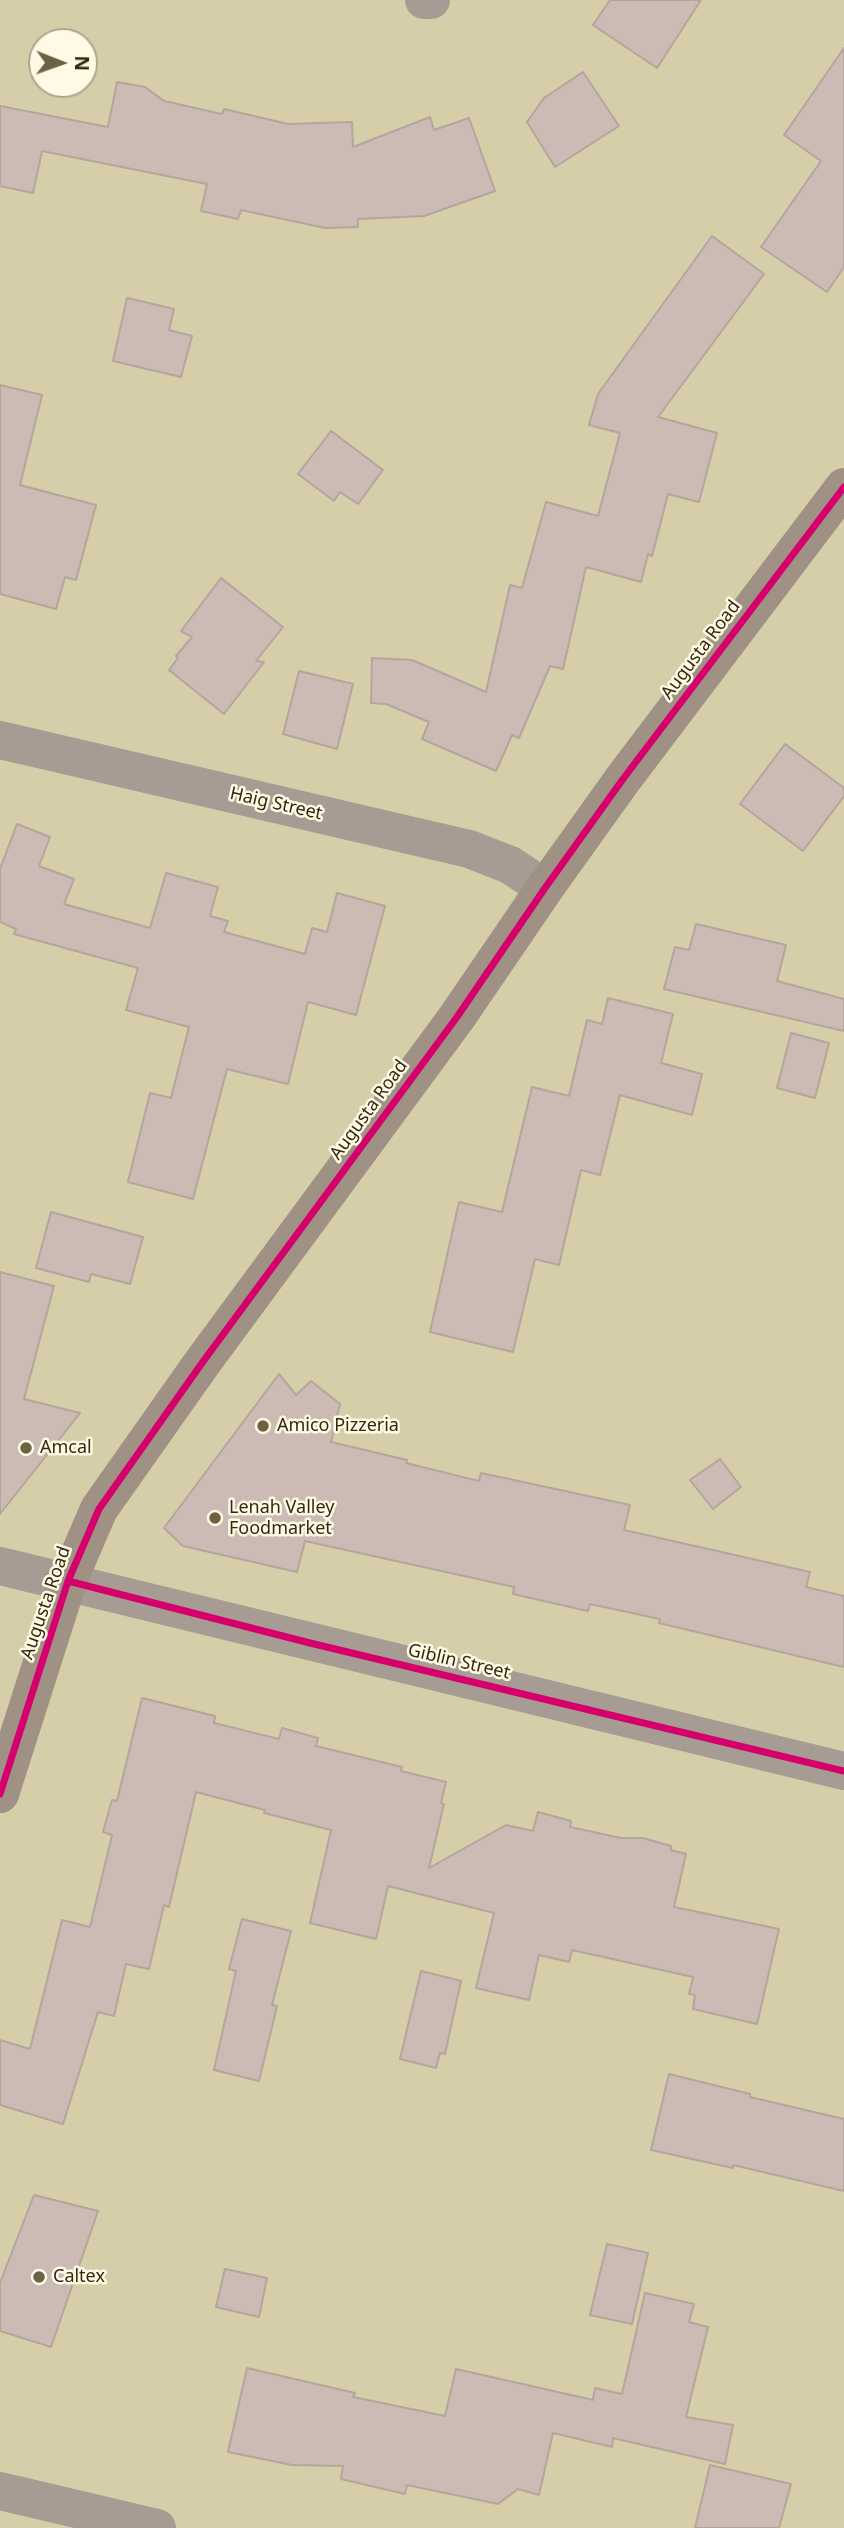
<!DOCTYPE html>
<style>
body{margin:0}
#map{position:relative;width:844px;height:2528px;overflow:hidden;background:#d6cda9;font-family:"Noto Sans",sans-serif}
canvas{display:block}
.north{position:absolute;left:28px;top:28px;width:70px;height:70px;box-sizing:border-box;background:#fff9e6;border:2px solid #ada690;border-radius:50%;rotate:91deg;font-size:19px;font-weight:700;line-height:28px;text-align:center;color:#312a0e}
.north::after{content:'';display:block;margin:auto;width:24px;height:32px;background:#6b6344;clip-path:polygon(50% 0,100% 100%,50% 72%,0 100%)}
</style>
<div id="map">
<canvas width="844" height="2528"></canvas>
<div class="north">N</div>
</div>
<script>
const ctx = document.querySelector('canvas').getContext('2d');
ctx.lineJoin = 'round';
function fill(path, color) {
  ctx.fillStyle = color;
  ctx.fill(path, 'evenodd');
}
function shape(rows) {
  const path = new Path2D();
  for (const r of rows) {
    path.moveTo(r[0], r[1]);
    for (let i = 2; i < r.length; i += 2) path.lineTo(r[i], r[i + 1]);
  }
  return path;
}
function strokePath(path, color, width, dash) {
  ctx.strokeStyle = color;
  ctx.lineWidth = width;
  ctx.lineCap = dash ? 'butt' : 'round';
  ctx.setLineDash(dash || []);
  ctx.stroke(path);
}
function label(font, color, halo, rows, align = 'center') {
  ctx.font = font + ' "Noto Sans",sans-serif';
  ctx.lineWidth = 5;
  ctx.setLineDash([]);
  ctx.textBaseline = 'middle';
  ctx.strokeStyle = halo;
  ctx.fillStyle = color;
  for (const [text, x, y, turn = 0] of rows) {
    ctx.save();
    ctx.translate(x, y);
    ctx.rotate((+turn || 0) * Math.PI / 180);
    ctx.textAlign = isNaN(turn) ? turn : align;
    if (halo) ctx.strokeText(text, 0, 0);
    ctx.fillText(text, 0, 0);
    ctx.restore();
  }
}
const building = shape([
 [610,0,701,0,657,68,593,25,610,0],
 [844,48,844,267,827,292,761,247,821,161,784,135,844,48],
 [583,72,619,126,555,167,527,122,544,98,583,72],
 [117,82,145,87,164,101,222,114,224,109,288,124,352,122,353,147,430,117,434,130,469,118,495,191,424,216,358,219,358,227,325,228,241,210,238,219,201,211,207,184,42,151,33,193,0,186,0,106,108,127,117,82],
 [712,236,764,274,658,417,717,433,699,502,668,494,652,556,648,554,641,582,586,567,563,669,550,666,519,738,512,735,496,771,422,739,429,722,386,704,371,703,372,658,412,660,486,692,510,585,522,588,546,502,598,516,620,433,589,425,598,394,712,236],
 [127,298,174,309,169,330,192,336,181,377,113,361,127,298],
 [0,385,42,395,20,485,96,505,76,580,65,577,56,609,0,594,0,385],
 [331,431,383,470,358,504,340,492,334,501,298,474,331,431],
 [221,578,283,627,256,661,264,662,224,714,169,670,178,658,176,656,192,637,181,631,221,578],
 [299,671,353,684,337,749,283,734,299,671],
 [785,744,844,788,844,796,803,851,740,804,785,744],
 [17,824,50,837,39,866,74,879,64,904,150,928,166,873,218,887,210,916,228,921,224,932,305,954,312,928,327,932,337,893,385,906,356,1015,308,1002,288,1084,227,1069,193,1199,128,1182,150,1093,171,1098,189,1027,126,1010,138,968,14,934,16,929,0,922,0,869,17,824],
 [696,924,786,945,777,981,844,999,844,1031,664,989,675,947,689,950,696,924],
 [608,998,673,1014,661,1063,702,1074,692,1115,620,1095,600,1175,581,1170,559,1265,535,1259,513,1352,430,1332,459,1202,502,1212,532,1087,569,1096,587,1020,602,1024,608,998],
 [791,1033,829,1043,815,1098,777,1088,791,1033],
 [51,1212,143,1237,130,1284,91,1274,89,1282,36,1268,51,1212],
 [0,1272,54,1286,24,1399,80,1413,0,1514,0,1272],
 [279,1374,296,1395,311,1381,340,1404,331,1442,407,1460,406,1463,479,1481,481,1473,630,1505,624,1530,810,1572,806,1587,844,1596,844,1667,659,1623,660,1619,590,1604,588,1611,548,1602,513,1594,514,1587,305,1541,297,1572,183,1546,164,1528,279,1374],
 [720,1459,741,1487,713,1509,690,1480,720,1459],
 [142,1698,215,1716,214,1723,279,1739,282,1728,318,1738,316,1746,402,1767,401,1771,446,1782,441,1803,444,1804,429,1868,506,1825,533,1831,538,1812,571,1821,570,1827,621,1838,643,1838,671,1846,671,1850,686,1854,674,1907,779,1929,757,2024,693,2009,695,1995,689,1994,693,1977,572,1950,569,1962,539,1955,529,2000,476,1988,494,1913,388,1886,376,1939,310,1923,331,1830,264,1813,265,1810,196,1792,169,1907,164,1905,149,1969,126,1964,114,2016,98,2012,63,2124,0,2105,0,2040,30,2049,62,1920,90,1927,112,1835,103,1832,112,1800,117,1801,142,1698],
 [242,1919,291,1931,272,2005,277,2006,259,2081,214,2070,236,1971,229,1969,242,1919],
 [421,1971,461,1981,445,2054,440,2053,436,2068,400,2059,421,1971],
 [669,2074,750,2094,750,2097,844,2119,844,2191,733,2165,733,2168,651,2150,669,2074],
 [34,2195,98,2211,51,2347,0,2331,0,2283,34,2195],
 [607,2244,648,2253,632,2324,590,2315,607,2244],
 [225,2269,267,2278,259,2317,216,2307,225,2269],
 [645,2293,694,2304,689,2322,708,2327,686,2417,733,2425,725,2464,613,2438,612,2447,553,2433,539,2495,518,2489,498,2504,407,2485,405,2494,341,2479,343,2466,292,2465,228,2452,247,2368,355,2393,353,2397,445,2416,456,2369,593,2400,595,2388,622,2394,645,2293],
 [710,2465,791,2484,779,2528,695,2528,710,2465]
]);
fill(building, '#ccbbb5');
strokePath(building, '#b4a59d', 2);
strokePath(shape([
 [424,0,431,0],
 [0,740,469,849,510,865,545,888],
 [0,1566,844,1771],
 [0,2491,157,2528]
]), '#a79c94', 38);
strokePath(shape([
 [0,1794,68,1581,99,1509,202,1363,457,1017,545,888,623,779,844,487]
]), '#9f9285', 38);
strokePath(shape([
 [68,1581,310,1643,844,1771],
 [0,1794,68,1581,99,1509,202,1363,457,1017,545,888,623,779,844,487]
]), '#d6006c', 7);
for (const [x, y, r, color] of [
 [263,1426,7,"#6b6344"],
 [26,1448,7,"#6b6344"],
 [215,1518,7,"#6b6344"],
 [39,2277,7,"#6b6344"]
]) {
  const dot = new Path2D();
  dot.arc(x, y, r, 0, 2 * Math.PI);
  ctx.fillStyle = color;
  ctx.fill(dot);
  strokePath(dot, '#fff9e6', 2.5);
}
label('18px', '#312a0e', '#fff9e6', [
 ["Augusta Road",701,650,-53],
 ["Haig Street",276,804,13],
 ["Augusta Road",369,1110,-54],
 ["Augusta Road",46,1603,-71],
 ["Giblin Street",459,1662,13]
]);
label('18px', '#312a0e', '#fff9e6', [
 ["Amico Pizzeria",277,1426],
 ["Amcal",40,1448],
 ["Lenah Valley",229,1508],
 ["Foodmarket",229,1529],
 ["Caltex",53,2277]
], 'left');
</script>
